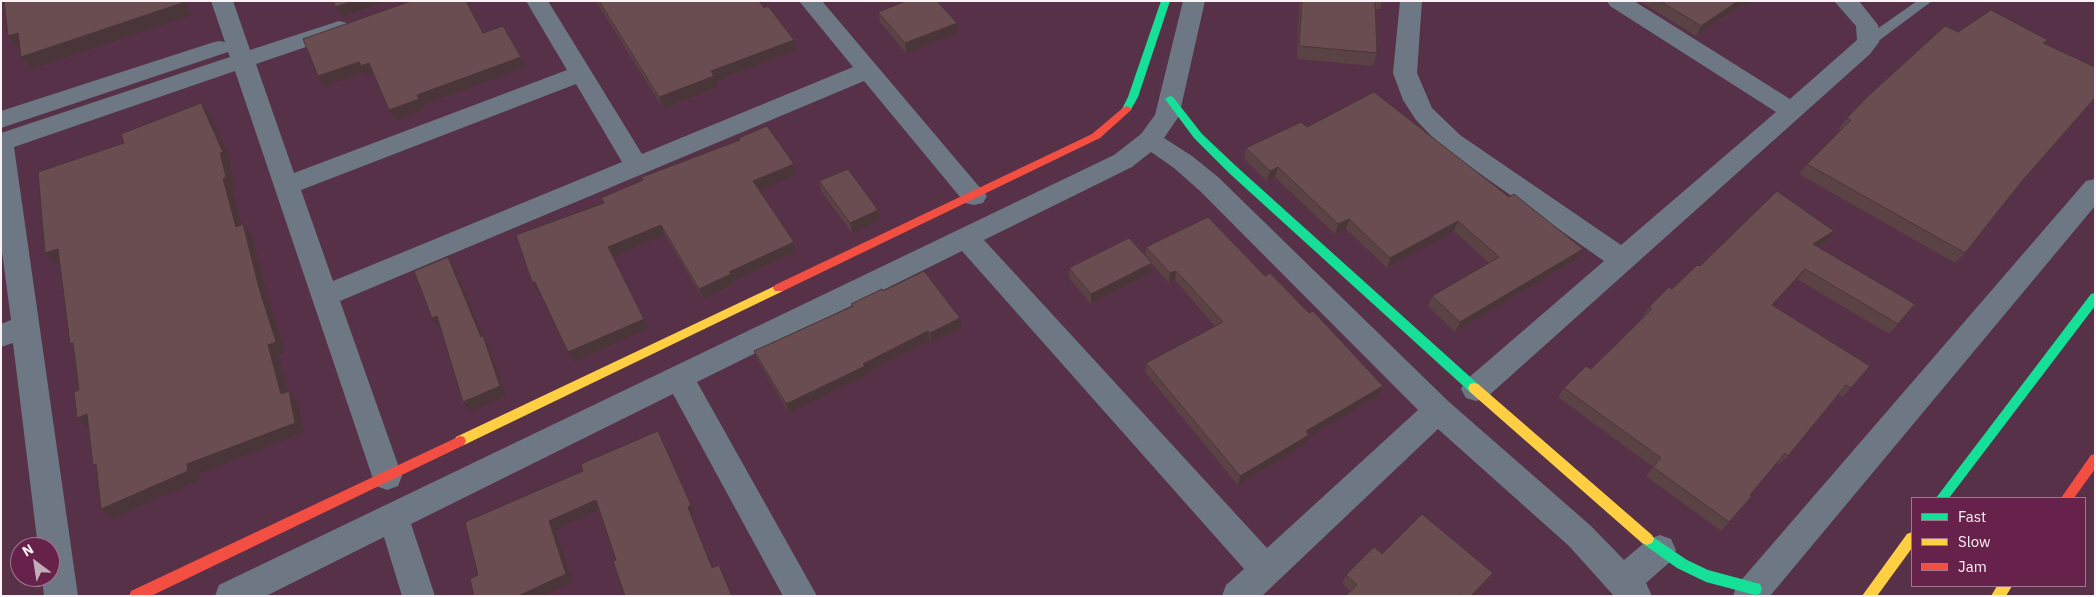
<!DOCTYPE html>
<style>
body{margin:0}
#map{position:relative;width:2096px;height:597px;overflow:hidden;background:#573148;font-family:"IBM Plex Sans",sans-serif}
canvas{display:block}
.frame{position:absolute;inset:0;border:2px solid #fbf2f6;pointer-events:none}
.legend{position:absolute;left:1911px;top:497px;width:175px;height:90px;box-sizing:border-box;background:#66224b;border:1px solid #a2758f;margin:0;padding:6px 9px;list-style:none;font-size:15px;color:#fbf2f6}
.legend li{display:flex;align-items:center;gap:10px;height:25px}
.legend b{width:25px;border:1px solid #a2758f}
.north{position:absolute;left:10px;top:537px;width:50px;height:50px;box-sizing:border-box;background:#66224b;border:1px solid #a2758f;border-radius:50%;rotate:329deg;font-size:14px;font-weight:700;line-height:20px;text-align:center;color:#fbf2f6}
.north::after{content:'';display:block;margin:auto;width:18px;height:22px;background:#c2aeb9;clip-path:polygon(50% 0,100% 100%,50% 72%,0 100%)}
</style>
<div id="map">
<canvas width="2096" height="597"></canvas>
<div class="frame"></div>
<ul class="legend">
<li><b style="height:6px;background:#16e098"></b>Fast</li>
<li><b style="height:6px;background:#ffcf43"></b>Slow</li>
<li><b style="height:6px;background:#f24e42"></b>Jam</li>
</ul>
<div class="north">N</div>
</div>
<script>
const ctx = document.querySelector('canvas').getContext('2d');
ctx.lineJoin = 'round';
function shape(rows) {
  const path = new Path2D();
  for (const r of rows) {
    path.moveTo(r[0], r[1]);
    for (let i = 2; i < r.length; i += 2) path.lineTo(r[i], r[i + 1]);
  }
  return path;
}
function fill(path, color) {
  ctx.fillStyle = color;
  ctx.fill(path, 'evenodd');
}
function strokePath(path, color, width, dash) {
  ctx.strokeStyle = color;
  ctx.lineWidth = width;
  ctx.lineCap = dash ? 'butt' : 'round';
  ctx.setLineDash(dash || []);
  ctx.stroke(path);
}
fill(shape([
 [1917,1,1932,1,1873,45,1863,45,1861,42,1863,39,1917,1]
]), '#6d7884');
fill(shape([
 [211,1,233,1,250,50,339,21,347,23,350,28,347,33,256,64,294,173,567,70,526,1,548,1,642,154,853,67,799,1,822,1,987,196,983,203,974,205,965,203,864,81,340,301,402,476,398,486,387,490,376,486,372,476,235,71,14,147,78,596,44,596,42,577,50,577,50,547,38,547,13,343,1,347,1,324,11,320,1,244,1,133,230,57,228,52,1,128,1,111,211,43,219,41,225,42,211,1],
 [576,84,622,162,333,281,301,190,576,84],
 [1183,1,1205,1,1179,116,1164,138,1192,156,1218,177,1448,401,1591,526,1624,560,1649,539,1660,535,1671,539,1676,550,1671,561,1646,583,1652,596,1614,596,1569,546,1438,429,1262,596,1222,596,1226,585,1244,569,962,251,697,382,817,596,783,596,673,394,411,524,435,596,402,596,384,537,266,596,215,596,219,585,1114,155,1141,134,1155,115,1183,1],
 [1151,152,1174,168,1200,191,1418,410,1267,548,984,240,1132,167,1151,152],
 [1400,1,1422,1,1417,73,1432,108,1460,135,1621,245,1776,112,1610,6,1607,1,1634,1,1790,99,1857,40,1856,26,1834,1,1859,1,1878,25,1880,34,1879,42,1870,54,1486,398,1476,401,1466,398,1461,389,1466,380,1604,261,1442,147,1416,120,1403,100,1393,73,1400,1],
 [2095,179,2095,206,1770,596,1733,596,1737,585,2086,181,2095,179]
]), '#6d7884');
fill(shape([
 [1161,1,1170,1,1138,97,1130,111,1124,111,1122,109,1128,97,1161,1],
 [1170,96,1173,97,1202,134,1237,167,1478,384,1480,388,1478,392,1474,393,1470,392,1229,173,1194,138,1165,99,1170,96],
 [2095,293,2095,306,1949,498,1936,498,2091,294,2095,293],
 [1647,533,1687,560,1708,570,1760,584,1762,589,1760,594,1755,595,1706,582,1677,568,1642,543,1640,539,1642,535,1647,533]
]), '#16e098');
fill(shape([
 [779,284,783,285,785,288,783,291,464,445,460,446,456,445,454,441,456,437,779,284],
 [1474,383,1478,384,1652,535,1654,539,1652,543,1647,545,1642,543,1470,392,1468,388,1470,384,1474,383],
 [1912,532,1912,548,1877,596,1862,596,1907,534,1912,532],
 [1997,586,2012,586,2006,596,1991,596,1997,586]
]), '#ffcf43');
fill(shape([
 [1127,106,1132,109,1130,111,1100,138,783,291,775,291,773,288,775,285,1092,134,1124,107,1127,106],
 [460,436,464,437,466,441,464,445,151,596,129,596,131,591,460,436],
 [2095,454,2095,469,2074,498,2061,498,2091,455,2095,454]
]), '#f24e42');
fill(shape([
 [596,1,759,1,796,50,716,81,718,87,663,108],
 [1300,1,1382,1,1380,9,1376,9,1377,53,1373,66,1297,59,1299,6],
 [1640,1,1753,1,1735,9,1696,36],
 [878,12,957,23,958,33,906,53,880,22],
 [1958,32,2048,40,2044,44,2022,181,1965,253,1955,263,1799,174,1807,164,1841,130,1839,129,1847,118],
 [1307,127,1509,197,1583,249,1577,259,1455,332,1428,306,1432,296,1489,263,1454,231,1387,268,1346,229,1335,234,1275,177,1267,181,1244,158,1246,148],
 [739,138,794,164,796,174,759,190,794,242,796,252,733,281,734,284,703,299,665,235,613,257,648,328,574,362,540,292,538,292,604,204,601,198,643,180,642,177,740,140],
 [819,181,878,210,880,220,852,233,822,192],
 [1826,241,1817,247,1898,324,1889,334,1797,279,1772,305,1851,388,1842,397,1838,395,1788,456,1779,464,1777,463,1750,495,1729,522,1721,531,1646,476,1653,467,1558,397,1564,388,1591,369,1644,318,1642,317,1649,307,1672,289],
 [1146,247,1265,276,1309,313,1383,386,1379,395,1309,437,1306,444,1238,485,1145,372,1146,363,1215,326,1175,280,1169,283,1152,264,1151,273,1091,304,1069,278,1069,268,1146,256],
 [883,291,961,328,931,343,930,341,866,373,867,375,789,413,758,361,754,351,852,306,851,304],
 [1382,554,1493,573,1487,581,1473,596,1345,596,1350,591,1342,583,1346,575]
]), '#5b4245');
fill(shape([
 [181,1,185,1,191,15,32,69,21,57],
 [353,1,388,1,342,17,335,7],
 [1738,1,1753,1,1735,9,1696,36,1701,26],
 [957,23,958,33,906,53,905,43],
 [18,33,29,45,19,49,8,36],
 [794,40,796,50,716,81,718,87,663,108,659,97,711,71],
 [521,57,526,67,423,105,425,109,396,120,389,110,417,95],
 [359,62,369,63,375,73,367,76,365,72,324,86,318,76],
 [201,103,210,114,231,163,229,164,235,188,232,189,245,238,236,227,223,179],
 [794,164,796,174,756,192,753,181],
 [1278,167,1275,177,1267,181,1270,171],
 [878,210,880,220,852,233,850,223],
 [1349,219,1346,229,1335,234,1338,224],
 [1458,221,1454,231,1387,268,1390,258],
 [243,224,252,235,268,298,285,352,278,355,291,403,281,394,268,345,259,288],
 [661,225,665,235,613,257,608,247],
 [1834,231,1826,241,1805,255,1813,244],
 [794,242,796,252,733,281,734,284,703,299,699,289,729,272],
 [58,249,69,259,56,264,45,253],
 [1583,249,1577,259,1455,332,1460,322],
 [448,257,454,267,484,338,489,346,506,396,470,411,463,402,481,337],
 [1152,263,1151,273,1091,304,1091,294],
 [1805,269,1797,279,1764,314,1772,305],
 [1176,271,1175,280,1169,283,1170,273],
 [532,282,535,282,541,291,538,292],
 [437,316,444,325,439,328,432,318],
 [960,318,961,328,931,343,930,333],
 [644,319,648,328,574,362,568,352],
 [928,331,930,341,866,373,867,375,789,413,786,404],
 [1383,386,1379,395,1309,437,1306,444,1238,485,1240,476,1306,431],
 [289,391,298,401,304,432,198,474,199,480,114,518,101,509,187,464],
 [87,414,90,428,77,418],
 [658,431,695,514,692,515,716,577,712,568],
 [596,500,602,509,555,530,572,582,542,596,518,596,549,521],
 [719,565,723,573,733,596,732,596],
 [1493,573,1487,581,1473,596,1471,596]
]), '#4a3638');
const building = shape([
 [4,1,181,1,182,3,21,57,18,33,8,36,4,1],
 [334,1,353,1,335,7,334,1],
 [411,1,466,1,483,33,503,26,521,57,417,95,419,99,389,110,369,63,361,66,359,62,318,76,303,39,411,1],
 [599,1,759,1,764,8,768,6,794,40,711,71,714,76,659,97,599,1],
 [906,1,937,1,957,23,905,43,878,12,906,1],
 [1302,1,1375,1,1377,53,1299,46,1302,1],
 [1660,1,1738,1,1701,26,1660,1],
 [1991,10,2048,40,2043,43,2095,67,2095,98,2022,181,1965,253,1807,164,1851,120,1847,118,1865,99,1945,26,1958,32,1991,10],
 [1374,92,1509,197,1514,194,1583,249,1460,322,1432,296,1499,257,1458,221,1390,258,1349,219,1338,224,1278,167,1270,171,1246,148,1301,122,1307,127,1374,92],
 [201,103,223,152,220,153,226,177,223,179,236,227,243,224,259,288,276,342,268,345,281,394,289,391,295,423,187,464,188,471,101,509,96,464,93,465,87,414,77,418,74,392,79,390,73,343,70,344,58,249,45,253,38,172,124,143,121,134,201,103],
 [767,126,794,164,753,181,794,242,729,272,731,274,699,289,661,225,608,247,644,319,568,352,535,282,532,282,516,235,604,203,601,198,643,180,642,177,740,140,739,138,767,126],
 [848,169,878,210,850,223,819,181,848,169],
 [1777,191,1834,231,1813,244,1915,304,1898,324,1805,269,1772,305,1870,366,1851,388,1846,385,1788,456,1785,453,1750,495,1752,496,1729,522,1653,467,1661,458,1564,388,1586,366,1591,369,1652,309,1649,307,1669,287,1672,289,1697,265,1700,266,1777,191],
 [1208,217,1265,276,1270,273,1309,313,1313,311,1383,386,1306,431,1309,435,1240,476,1146,363,1223,322,1176,271,1170,273,1146,247,1208,217],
 [1129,238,1152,263,1091,294,1069,268,1129,238],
 [448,257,481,337,483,336,500,386,463,402,437,316,432,318,414,271,448,257],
 [924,271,960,318,930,333,928,331,863,364,865,366,786,404,754,351,853,306,851,304,882,289,883,291,924,271],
 [658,431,691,505,688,507,712,568,719,565,732,596,625,596,613,561,616,560,596,500,549,521,566,574,518,596,474,596,470,579,478,575,465,522,583,471,581,464,658,431],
 [1422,514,1493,573,1471,596,1458,595,1457,596,1345,596,1357,585,1346,575,1374,547,1382,554,1422,514]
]);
fill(building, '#6a4d50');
strokePath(building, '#4a3638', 1);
</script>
